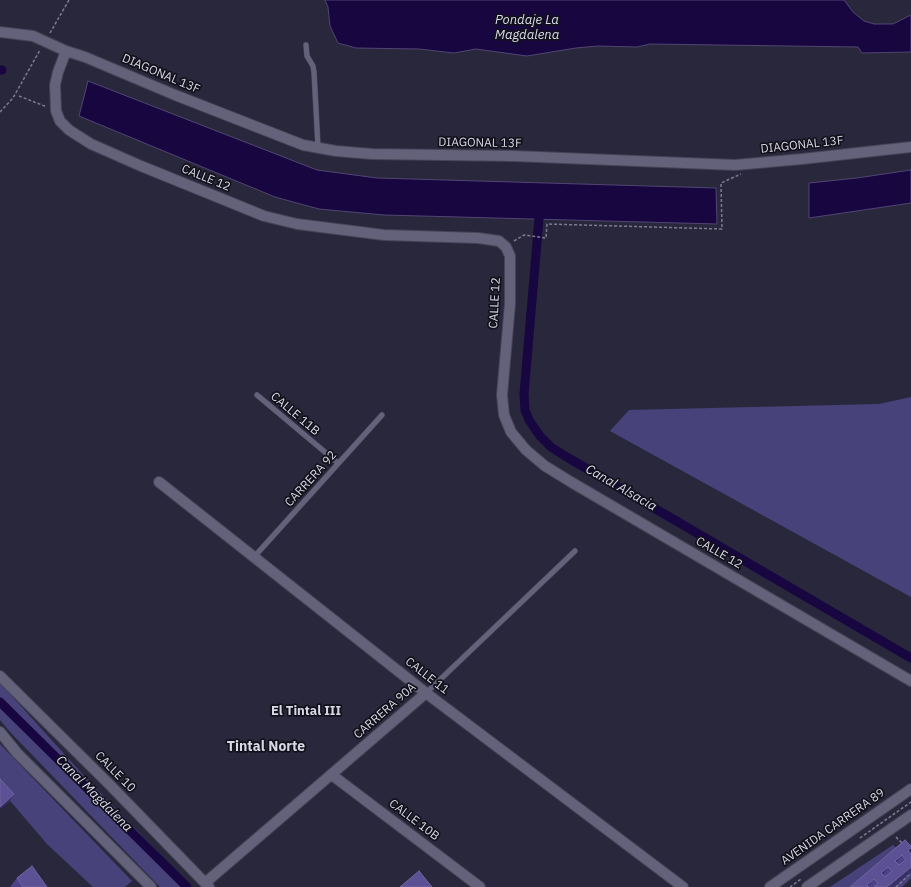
<!DOCTYPE html>
<style>
body{margin:0}
canvas{display:block;background:#29273c}
</style>
<canvas width="911" height="887"></canvas>
<script>
const ctx = document.querySelector('canvas').getContext('2d');
ctx.lineJoin = 'round';
function fill(path, color) {
  ctx.fillStyle = color;
  ctx.fill(path, 'evenodd');
}
function shape(rows) {
  const path = new Path2D();
  for (const r of rows) {
    path.moveTo(r[0], r[1]);
    for (let i = 2; i < r.length; i += 2) path.lineTo(r[i], r[i + 1]);
  }
  return path;
}
function strokePath(path, color, width, dash) {
  ctx.strokeStyle = color;
  ctx.lineWidth = width;
  ctx.lineCap = dash ? 'butt' : 'round';
  ctx.setLineDash(dash || []);
  ctx.stroke(path);
}
function label(font, color, halo, rows, align = 'center') {
  ctx.font = font + ' "IBM Plex Sans",sans-serif';
  ctx.lineWidth = 3.5;
  ctx.setLineDash([]);
  ctx.textBaseline = 'middle';
  ctx.strokeStyle = halo;
  ctx.fillStyle = color;
  for (const [text, x, y, turn = 0] of rows) {
    ctx.save();
    ctx.translate(x, y);
    ctx.rotate((+turn || 0) * Math.PI / 180);
    ctx.textAlign = isNaN(turn) ? turn : align;
    if (halo) ctx.strokeText(text, 0, 0);
    ctx.fillText(text, 0, 0);
    ctx.restore();
  }
}
fill(shape([
 [911,397,911,597,610,431,629,410,879,404],
 [0,683,86,778,192,887,160,887,11,733,0,720],
 [0,744,132,881,125,887,93,887,47,844,0,789],
 [893,845,911,862,911,878,902,887,830,887]
]), '#48427b');
const water = shape([
 [325,0,844,0,853,12,864,21,874,24,893,24,911,15,911,52,862,53,858,47,650,44,637,47,598,46,576,48,527,56,476,49,454,53,419,49,356,48,338,43,330,26,328,7,325,0],
 [88,81,317,170,377,178,716,188,717,224,384,215,319,209,275,197,79,116,88,81],
 [911,170,911,203,809,218,809,183,857,178,911,170]
]);
fill(water, '#170640');
strokePath(water, '#514572', 1);
strokePath(shape([
 [0,70,2,70],
 [540,207,524,394,525,410,529,420,540,436,551,447,565,456,911,658],
 [0,702,187,887]
]), '#170640', 9);
const lane = shape([
 [306,45,307,56,313,66,314,72,318,147],
 [257,395,338,463],
 [254,557,382,415],
 [426,693,575,551]
]);
const street = shape([
 [0,32,33,36,66,51,85,57,175,95,303,145,336,151,372,154,514,156,735,165,802,159,911,147],
 [66,51,58,72,55,85,56,111,60,121,69,130,91,144,141,166,264,216,297,224,384,235,478,238,499,241,506,247,510,256,510,304,502,395,504,415,511,432,526,450,545,466,571,482,911,681],
 [159,482,426,693,683,887],
 [0,676,108,783,209,887],
 [332,775,480,887],
 [205,883,426,693]
]);
const secondary = shape([
 [0,732,17,753,151,887],
 [770,887,911,789],
 [807,887,911,815]
]);
strokePath(lane, '#454455', 6);
strokePath(street, '#454455', 12);
strokePath(secondary, '#454455', 12);
strokePath(shape([
 [50,33,69,0],
 [19,96,47,107],
 [0,112,13,98,40,50],
 [514,241,524,235,546,238,547,224,722,229,721,183,741,174],
 [896,837,902,843],
 [860,838,911,802],
 [790,887,801,879],
 [896,887,910,874]
]), '#7d7c8e', 1.5, [3, 2]);
strokePath(lane, '#63627a', 5);
strokePath(street, '#63627a', 10);
strokePath(secondary, '#63627a', 10);
fill(shape([
 [905,840,909,851,910,873,894,887,850,887],
 [17,878,47,887,10,887]
]), '#4d418a');
fill(shape([
 [14,794,9,802,0,809,0,807],
 [902,855,891,870,895,861],
 [888,867,878,882,881,873],
 [911,867,911,872,910,873,894,887,887,887],
 [874,879,868,887,867,885]
]), '#393067');
const building = shape([
 [0,779,14,794,0,807,0,779],
 [905,840,911,846,911,848,908,850,911,854,911,867,887,887,874,887,878,883,874,879,867,885,869,887,850,887,905,840],
 [902,855,906,860,899,865,895,861,902,855],
 [888,867,892,871,885,877,881,873,888,867],
 [32,866,47,887,23,887,17,878,32,866],
 [419,871,432,887,400,887,419,871]
]);
fill(building, '#5c5194');
strokePath(building, '#6f66a0', 1);
label('12px', '#d7d7e5', '#12111b', [
 ["DIAGONAL 13F",161,74,23],
 ["DIAGONAL 13F",480,143,1],
 ["DIAGONAL 13F",802,145,-6],
 ["CALLE 12",206,178,22],
 ["CALLE 12",495,303,-87],
 ["CALLE 11B",295,414,40],
 ["CARRERA 92",311,479,-48],
 ["CALLE 12",719,553,30],
 ["CALLE 11",427,676,38],
 ["CARRERA 90A",385,711,-41],
 ["CALLE 10",115,772,45],
 ["CALLE 10B",414,820,37],
 ["AVENIDA CARRERA 89",833,827,-35]
]);
label('italic 13px', '#dadaf0', '#12111b', [
 ["Pondaje La",527,20],
 ["Magdalena",527,35],
 ["Canal Alsacia",621,488,30],
 ["Canal Magdalena",94,794,45]
]);
label('bold 13px', '#d7d7e5', '#12111b', [
 ["El Tintal III",306,711]
]);
label('bold 14px', '#d7d7e5', '#12111b', [
 ["Tintal Norte",266,747]
]);
</script>
